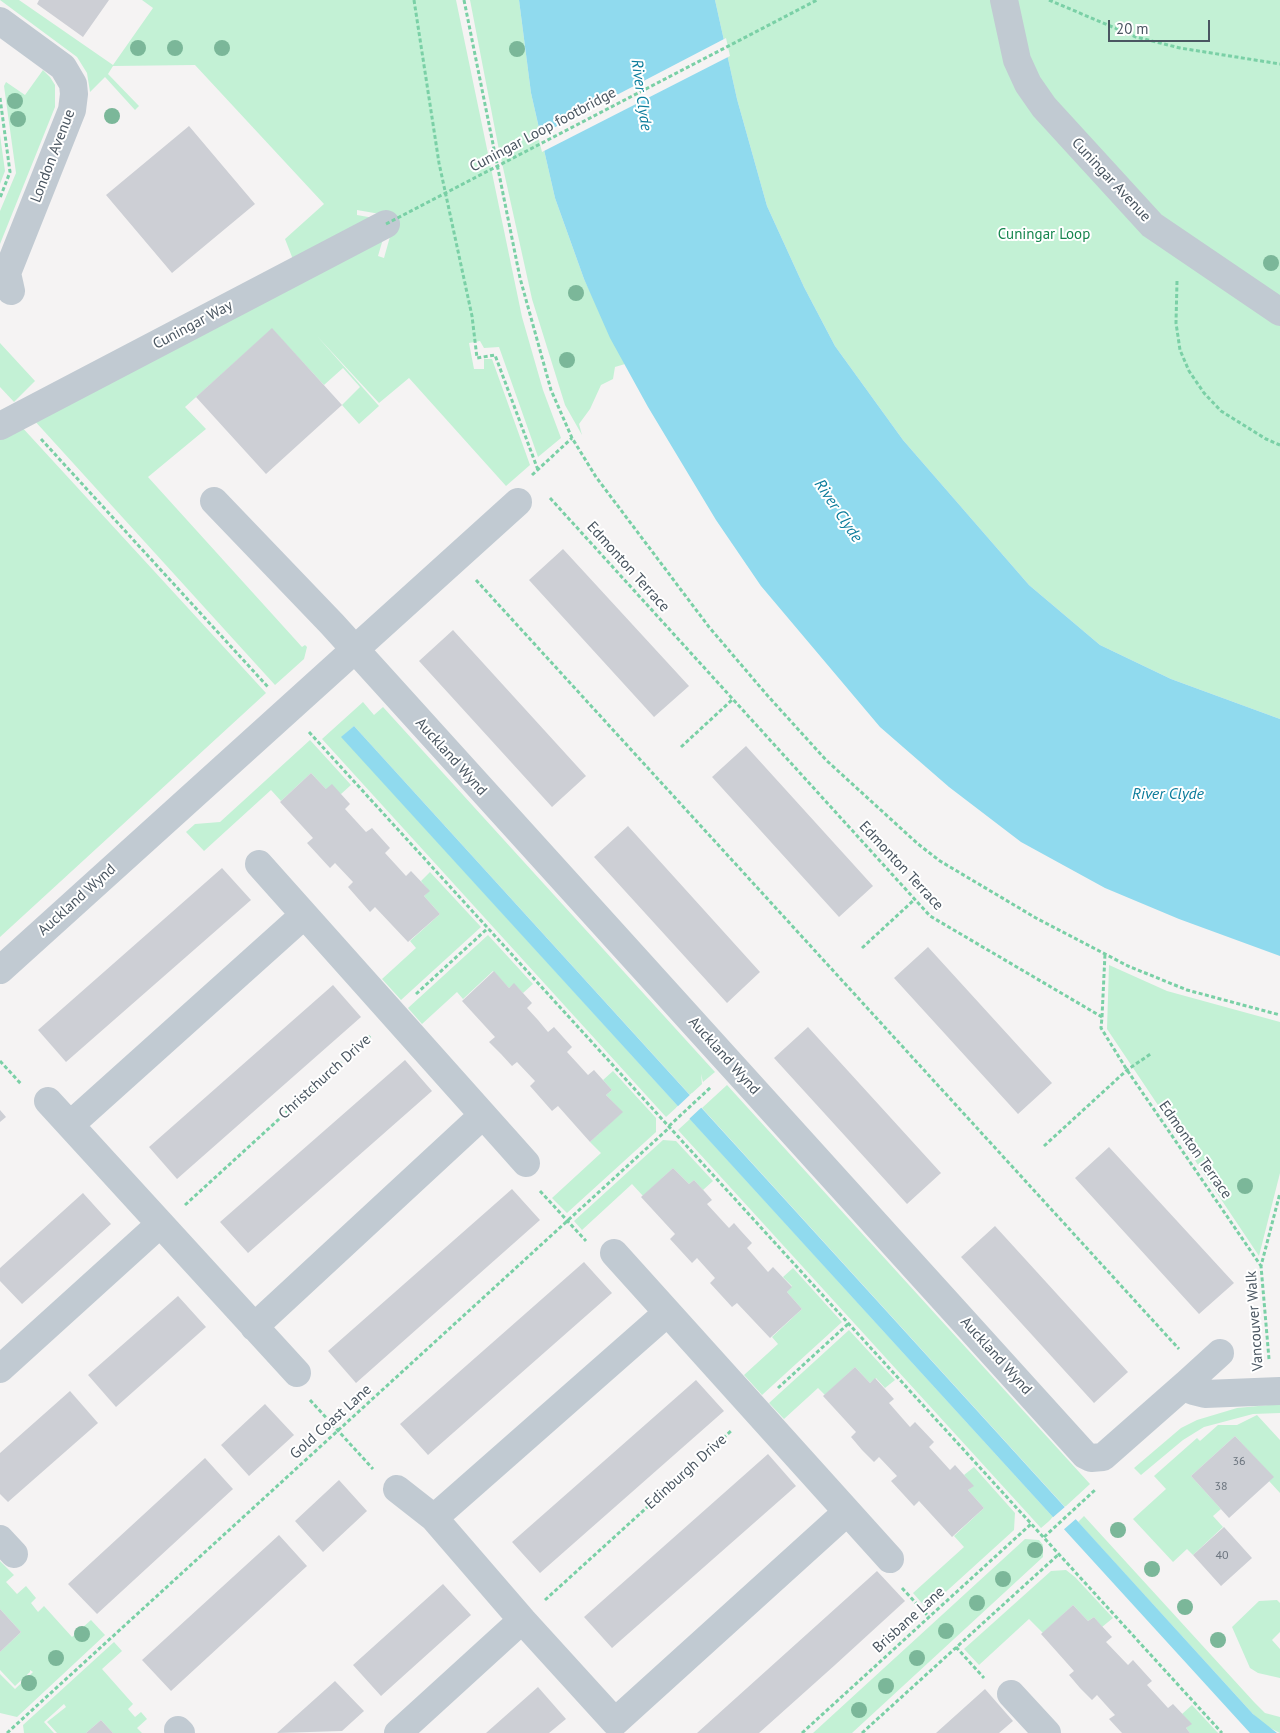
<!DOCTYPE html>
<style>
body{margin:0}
#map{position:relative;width:1280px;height:1733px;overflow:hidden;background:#f5f3f3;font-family:"PT Sans",sans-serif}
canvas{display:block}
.scale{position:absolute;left:1108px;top:20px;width:102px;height:22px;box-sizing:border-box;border:2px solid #4a5661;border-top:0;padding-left:6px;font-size:15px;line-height:18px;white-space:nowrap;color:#4a5661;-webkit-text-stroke:4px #fff;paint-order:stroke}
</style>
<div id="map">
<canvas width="1280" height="1733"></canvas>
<div class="scale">20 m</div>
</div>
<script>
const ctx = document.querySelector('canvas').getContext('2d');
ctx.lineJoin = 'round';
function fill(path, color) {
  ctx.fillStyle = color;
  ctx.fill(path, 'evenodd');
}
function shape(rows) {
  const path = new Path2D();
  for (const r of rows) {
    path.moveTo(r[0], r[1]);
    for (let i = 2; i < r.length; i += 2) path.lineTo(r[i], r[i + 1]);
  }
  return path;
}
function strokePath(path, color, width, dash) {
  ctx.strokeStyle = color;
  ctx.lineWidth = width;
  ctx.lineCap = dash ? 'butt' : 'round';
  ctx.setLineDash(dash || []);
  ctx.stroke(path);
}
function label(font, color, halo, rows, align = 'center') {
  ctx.font = font + ' "PT Sans",sans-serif';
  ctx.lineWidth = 4;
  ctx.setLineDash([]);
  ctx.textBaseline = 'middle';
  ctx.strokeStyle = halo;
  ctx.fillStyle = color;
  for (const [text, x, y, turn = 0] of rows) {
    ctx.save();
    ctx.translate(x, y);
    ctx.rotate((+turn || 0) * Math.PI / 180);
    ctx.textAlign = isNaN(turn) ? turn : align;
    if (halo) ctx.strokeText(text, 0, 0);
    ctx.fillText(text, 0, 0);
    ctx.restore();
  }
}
fill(shape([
 [0,0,19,0,113,65,153,8,142,0,456,0,522,317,543,390,561,438,538,457,499,347,484,348,480,341,469,343,474,369,484,369,484,359,492,359,530,465,506,486,409,378,379,403,317,336,379,406,359,424,342,405,360,387,343,368,324,385,272,329,185,407,206,429,148,477,302,647,305,645,307,647,304,659,275,685,33,419,383,239,378,256,384,258,391,233,380,214,357,210,357,215,374,218,294,262,285,239,324,204,195,65,113,66,108,74,139,106,135,110,105,77,90,92,87,73,77,57],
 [470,0,519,0,531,93,555,198,584,279,625,364,615,367,613,379,601,385,590,409,579,424,582,435,565,405,532,299,498,145],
 [715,0,1280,0,1280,719,1171,679,1100,645,1029,585,903,440,835,346,804,287,767,206,737,99],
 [43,70,50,77,55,85,55,107,0,244,0,211,16,173,4,86,6,82,25,95],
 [0,135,5,171,0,184],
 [0,343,35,381,14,402,0,387],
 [20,425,266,693,0,937,0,436],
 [363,702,374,715,383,707,715,1072,703,1082,701,1074,702,1084,690,1095,354,726,342,737,678,1106,666,1117,322,739],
 [310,740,351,785,341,794,326,789,311,773,281,801,271,790,204,851,186,832,195,824,220,822],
 [430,872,481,927,401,1000,382,979,416,948,410,941,440,914,424,896,429,891,421,881],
 [488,935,533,984,523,993,514,984,509,988,493,971,463,999,457,992,422,1024,408,1008],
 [1109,965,1167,991,1280,1022,1280,1173,1259,1256,1107,1029],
 [613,1071,656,1118,656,1132,567,1213,552,1198,601,1153,590,1142,622,1112,606,1095,612,1090,603,1080],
 [727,1085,1090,1484,1065,1507,702,1108],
 [690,1119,1053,1517,1048,1522,1041,1528,678,1130],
 [663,1140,676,1141,713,1181,703,1190,694,1180,689,1184,673,1168,643,1196,632,1184,582,1230,574,1221],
 [793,1268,842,1322,762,1395,744,1375,778,1344,772,1337,802,1309,787,1292,792,1286,783,1277],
 [849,1330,895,1380,885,1388,876,1378,870,1383,855,1367,825,1395,818,1388,784,1419,769,1403],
 [1280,1404,1280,1413,1253,1414,1204,1427,1183,1440,1141,1475,1134,1468,1181,1428,1197,1420,1237,1408],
 [1257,1415,1280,1440,1280,1493,1269,1481,1273,1477,1235,1436,1191,1476,1221,1509,1213,1516,1223,1527,1193,1555,1187,1549,1173,1562,1133,1519,1166,1489,1154,1476,1197,1438,1200,1441,1218,1425,1237,1425],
 [974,1467,1015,1513,1014,1530,927,1609,913,1593,964,1547,954,1536,984,1508,968,1490,973,1486,964,1475],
 [1084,1516,1254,1702,1265,1713,1280,1717,1280,1733,1264,1725,1253,1714,1078,1522],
 [1025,1539,1039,1540,1043,1545,1043,1557,852,1733,813,1733],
 [0,1561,14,1575,6,1582,17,1594,26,1586,36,1598,31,1603,38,1612,44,1606,72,1637,91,1620,105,1635,17,1717,0,1713,0,1674,15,1689,33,1672,30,1670,30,1672,15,1686,0,1670,0,1652,21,1632,0,1609],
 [1066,1570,1075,1577,1113,1618,1102,1627,1094,1617,1088,1621,1073,1605,1043,1633,1029,1619,979,1665,964,1649,1051,1571],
 [1277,1600,1280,1603,1280,1632,1272,1640,1280,1649,1280,1678,1258,1673,1250,1668,1232,1627,1259,1601],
 [114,1642,122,1651,102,1669,133,1704,128,1709,135,1717,141,1712,147,1719,137,1728,142,1733,113,1733,101,1720,86,1733,57,1733,47,1722,66,1707,64,1704,44,1722,54,1733,24,1733,23,1725],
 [1192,1705,1218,1733,1190,1733,1186,1728,1191,1724,1182,1714]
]), '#c3f1d5');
fill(shape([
 [519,0,715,0,737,99,767,206,804,287,835,346,903,440,1029,585,1100,645,1171,679,1280,719,1280,956,1179,919,1105,888,1021,842,949,787,880,727,761,586,716,520,648,407,610,338,584,279,555,198,531,93],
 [354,726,1253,1714,1277,1733,1250,1733,341,737]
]), '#90daee');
fill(shape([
 [726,38,730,56,542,152,538,136],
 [692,1093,703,1106,688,1120,676,1108],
 [1066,1506,1077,1518,1062,1531,1051,1519]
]), '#f5f3f3');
fill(shape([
 [39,0,109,0,83,37,37,4],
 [189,126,255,204,172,273,106,195],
 [272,328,342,405,266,474,196,397],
 [563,549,689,686,654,717,529,580],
 [453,630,586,776,552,807,419,661],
 [746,746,873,886,839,917,712,777],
 [311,773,326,789,332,784,350,804,345,809,366,832,372,828,390,848,385,853,396,865,406,876,411,871,430,891,424,896,440,914,408,942,375,907,370,912,348,887,353,882,335,863,330,868,307,843,313,838,280,802],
 [628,826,760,972,727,1003,594,857],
 [222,868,251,900,66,1062,38,1030],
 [928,947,1052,1083,1018,1114,894,978],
 [494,971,509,988,514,983,532,1003,527,1008,538,1020,548,1032,554,1027,572,1047,567,1052,578,1064,588,1075,594,1070,612,1090,606,1095,623,1112,590,1142,558,1106,552,1111,530,1086,535,1081,517,1062,512,1066,501,1054,489,1042,495,1037,462,1001],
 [333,985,361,1017,177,1179,149,1147],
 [808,1027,941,1173,907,1204,774,1058],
 [405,1060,432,1091,248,1253,220,1222],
 [0,1110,6,1117,0,1122],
 [1109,1147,1234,1283,1199,1314,1075,1178],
 [673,1168,689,1184,694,1180,705,1192,712,1200,707,1204,729,1228,734,1223,741,1231,752,1243,747,1248,768,1272,773,1267,792,1287,787,1292,802,1309,770,1338,737,1303,732,1307,710,1283,715,1278,697,1258,692,1263,670,1239,675,1234,641,1197],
 [512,1189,540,1220,356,1383,328,1351],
 [83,1193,111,1224,22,1304,0,1281,0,1268],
 [995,1226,1128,1372,1094,1403,961,1257],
 [584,1262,612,1293,428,1455,400,1424],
 [178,1296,206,1327,116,1407,88,1375],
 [855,1367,870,1383,875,1378,894,1399,889,1403,910,1427,915,1422,934,1442,929,1447,940,1459,950,1470,955,1465,974,1486,968,1490,984,1508,952,1537,919,1501,914,1506,903,1494,891,1481,897,1476,879,1457,874,1462,862,1450,851,1437,856,1432,823,1396],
 [696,1380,724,1411,540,1573,512,1542],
 [70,1391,98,1423,8,1502,0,1494,0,1453],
 [265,1404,294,1435,249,1476,221,1445],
 [1235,1436,1274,1477,1229,1518,1191,1476],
 [768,1454,796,1486,612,1648,584,1617],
 [205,1458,233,1489,97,1614,68,1584],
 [339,1480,367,1511,323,1552,295,1521],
 [1224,1527,1252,1558,1221,1586,1193,1555],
 [279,1535,307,1566,171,1691,142,1660],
 [877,1571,905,1601,835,1665,759,1733,697,1733],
 [443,1584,471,1615,381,1696,353,1665],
 [1073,1605,1088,1621,1094,1617,1100,1624,1112,1637,1106,1642,1128,1665,1133,1660,1152,1681,1147,1685,1158,1697,1168,1708,1173,1704,1192,1724,1186,1728,1190,1733,1122,1733,1109,1719,1115,1715,1105,1704,1097,1695,1092,1700,1080,1688,1069,1675,1074,1671,1041,1634],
 [0,1609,21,1632,0,1652],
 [335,1681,364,1711,342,1731,277,1733],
 [538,1687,566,1719,549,1733,486,1733],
 [985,1689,1013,1721,999,1733,936,1733],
 [101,1720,113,1733,86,1733]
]), '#cdcfd5');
strokePath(shape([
 [414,0,439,163,472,316,477,358,495,355,538,470],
 [464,0,520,278,551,390,572,438,596,477,709,627,767,695,826,760,918,844,940,861,1036,918,1128,966,1187,990,1280,1015],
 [1049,0,1136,37,1180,48,1280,64],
 [0,98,10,172,0,198],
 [1177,281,1176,323,1180,350,1189,371,1204,393,1221,411,1266,439,1280,445],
 [41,439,268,687],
 [532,475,572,438],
 [550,498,930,916,1102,1017,1101,1028,1127,1070,1261,1266],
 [476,580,1179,1349],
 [309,732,1222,1733],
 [681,747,733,699],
 [862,948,915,899],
 [416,994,488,928],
 [1102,1017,1105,954],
 [0,1061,22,1085],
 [669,1126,711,1087],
 [1044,1146,1127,1070,1152,1053],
 [540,1191,586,1241],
 [185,1205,370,1036],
 [1269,1359,1261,1266,1280,1193],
 [778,1388,849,1323],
 [310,1400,373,1469],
 [1044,1537,1095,1490],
 [902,1588,929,1617],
 [545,1600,731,1431],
 [956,1647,984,1678],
 [7,1733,670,1127],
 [802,1733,1031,1524],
 [862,1733,1059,1554]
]), '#7ad0a6', 3, [4, 2.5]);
strokePath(shape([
 [1004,0,1017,60,1028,84,1044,107,1152,225,1280,312],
 [0,21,63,67,73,84,74,94,72,110,7,273,11,291],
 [0,426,386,224],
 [214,501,332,624,1085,1455,1091,1458,1103,1457,1186,1384,1193,1391,1205,1394,1280,1391],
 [259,864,526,1163],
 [0,970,518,502],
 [48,1101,297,1373],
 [70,1125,304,915],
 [614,1253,890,1559],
 [667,1313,434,1518,523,1621,615,1722,847,1512],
 [254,1327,482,1116],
 [0,1369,160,1224],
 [1186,1384,1220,1353],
 [397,1489,434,1518],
 [0,1539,14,1554],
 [1011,1694,1047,1733],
 [178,1730,181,1733],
 [398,1733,522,1620]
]), '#c1cad2', 28);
strokePath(shape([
 [386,224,817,0]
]), '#7ad0a6', 3, [4, 2.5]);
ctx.fillStyle = '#7bb799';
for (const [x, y] of [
 [138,48],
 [175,48],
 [222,48],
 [517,49],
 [15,101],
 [112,116],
 [18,119],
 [1271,263],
 [576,293],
 [567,360],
 [1245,1186],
 [1118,1530],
 [1035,1550],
 [1152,1569],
 [1003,1579],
 [977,1603],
 [1185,1607],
 [946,1631],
 [82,1634],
 [1218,1640],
 [56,1658],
 [917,1658],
 [29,1683],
 [886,1686],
 [859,1710]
]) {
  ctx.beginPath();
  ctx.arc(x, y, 8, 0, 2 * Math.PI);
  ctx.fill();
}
label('12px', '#6b747e', null, [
 ["36",1239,1462],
 ["38",1221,1487],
 ["40",1222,1556]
]);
label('15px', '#4a5661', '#fff', [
 ["Cuningar Loop footbridge",543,130,-28],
 ["London Avenue",53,156,-69],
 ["Cuningar Avenue",1111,180,47],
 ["Cuningar Way",193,325,-28],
 ["Edmonton Terrace",628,567,48],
 ["Auckland Wynd",451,757,48],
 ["Edmonton Terrace",901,866,47],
 ["Auckland Wynd",77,900,-42],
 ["Auckland Wynd",724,1056,48],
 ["Christchurch Drive",325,1077,-42],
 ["Edmonton Terrace",1195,1150,55],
 ["Vancouver Walk",1255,1321,-94],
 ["Auckland Wynd",996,1356,48],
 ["Gold Coast Lane",331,1422,-42],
 ["Edinburgh Drive",686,1472,-42],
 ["Brisbane Lane",909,1620,-42]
]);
label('15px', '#17864f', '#fff', [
 ["Cuningar Loop",1044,235]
]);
label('italic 16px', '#0c7c9b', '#fff', [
 ["River Clyde",641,95,82],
 ["River Clyde",838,511,56],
 ["River Clyde",1168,794]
]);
</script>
